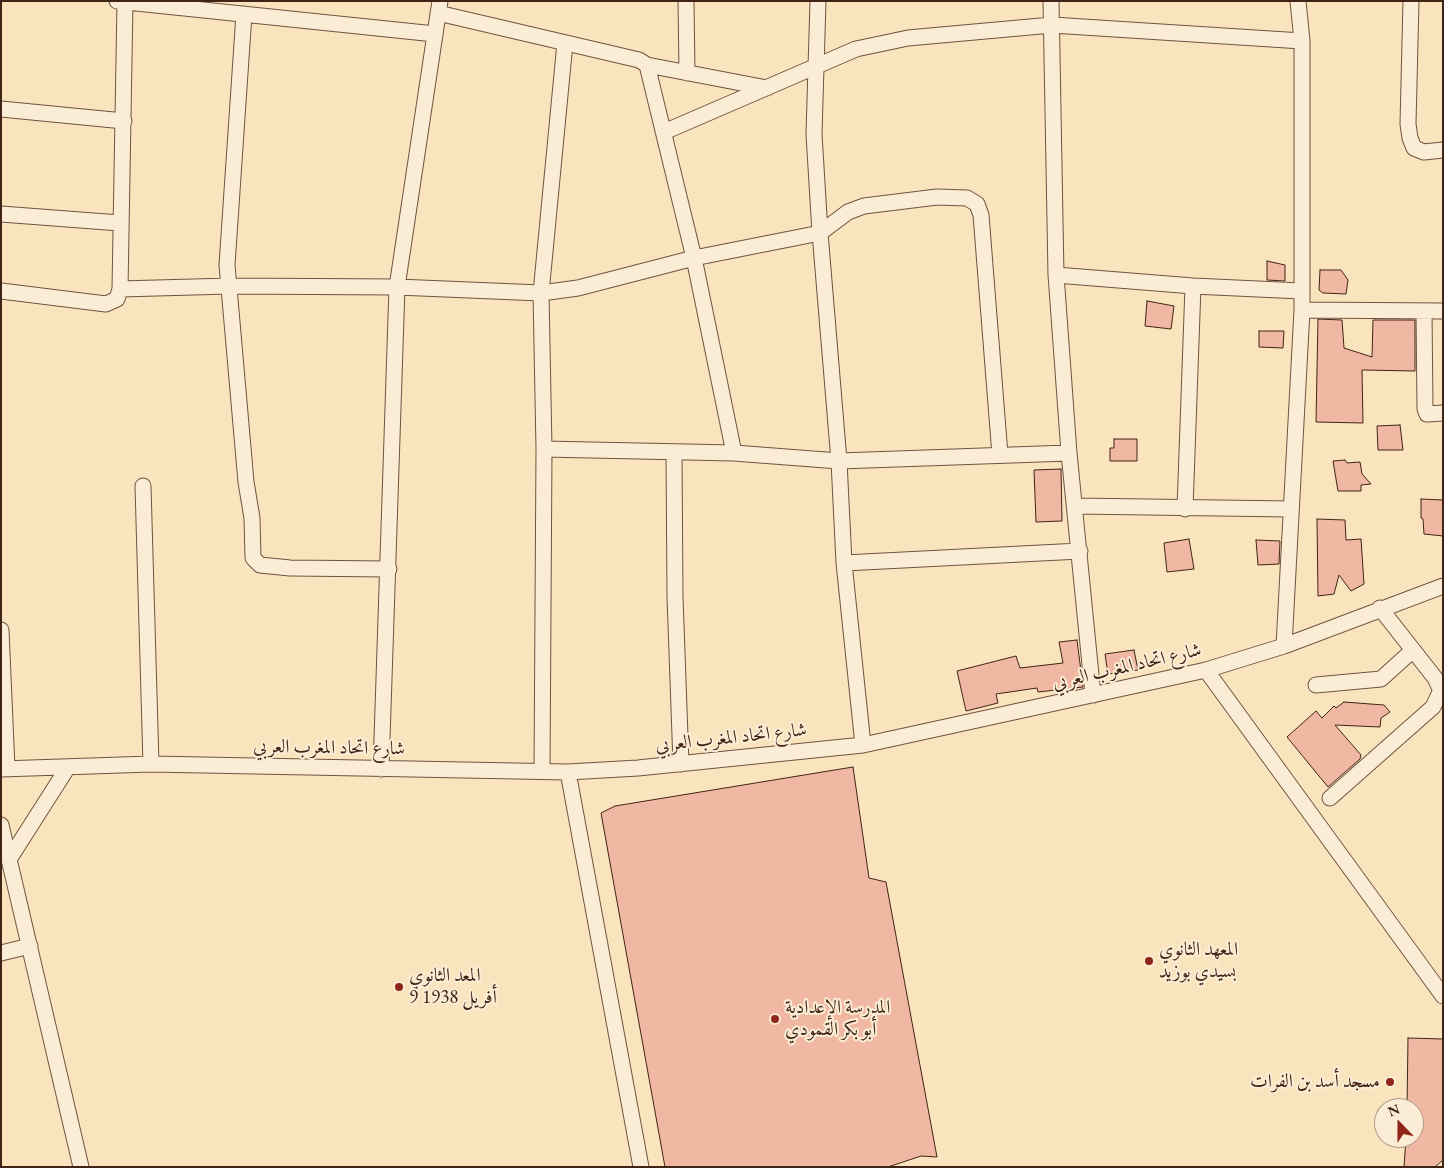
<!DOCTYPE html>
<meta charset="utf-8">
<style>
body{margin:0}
#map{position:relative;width:1444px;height:1168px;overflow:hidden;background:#f9e4be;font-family:"EB Garamond",serif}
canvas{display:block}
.frame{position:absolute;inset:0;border:2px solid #412317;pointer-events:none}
.north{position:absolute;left:1374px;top:1098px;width:50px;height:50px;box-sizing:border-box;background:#fbedd5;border:1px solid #b19c89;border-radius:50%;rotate:338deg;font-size:14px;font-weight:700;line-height:20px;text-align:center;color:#412317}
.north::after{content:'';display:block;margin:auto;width:18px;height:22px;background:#8f2418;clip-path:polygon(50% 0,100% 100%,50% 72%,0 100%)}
</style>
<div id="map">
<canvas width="1444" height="1168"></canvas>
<div class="frame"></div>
<div class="north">N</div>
</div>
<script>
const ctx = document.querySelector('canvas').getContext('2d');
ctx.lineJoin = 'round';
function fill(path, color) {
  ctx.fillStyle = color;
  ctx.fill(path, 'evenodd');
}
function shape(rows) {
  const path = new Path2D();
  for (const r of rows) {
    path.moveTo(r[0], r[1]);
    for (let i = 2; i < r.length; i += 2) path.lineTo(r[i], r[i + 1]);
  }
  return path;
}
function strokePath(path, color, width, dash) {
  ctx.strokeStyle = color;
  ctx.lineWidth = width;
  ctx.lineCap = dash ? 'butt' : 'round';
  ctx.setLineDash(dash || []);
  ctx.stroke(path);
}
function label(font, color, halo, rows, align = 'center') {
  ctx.font = font + ' "EB Garamond",Amiri,serif';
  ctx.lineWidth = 4;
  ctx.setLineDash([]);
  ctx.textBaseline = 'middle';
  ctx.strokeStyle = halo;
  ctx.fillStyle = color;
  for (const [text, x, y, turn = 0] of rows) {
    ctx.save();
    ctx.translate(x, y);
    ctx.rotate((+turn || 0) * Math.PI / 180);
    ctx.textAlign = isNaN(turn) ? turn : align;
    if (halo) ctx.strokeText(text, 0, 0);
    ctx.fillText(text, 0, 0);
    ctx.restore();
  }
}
const building = shape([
 [1267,261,1285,265,1285,281,1267,280,1267,261],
 [1320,270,1341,270,1348,280,1346,294,1323,293,1319,290,1320,270],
 [1147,301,1174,306,1171,329,1145,326,1147,301],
 [1318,319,1342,320,1344,348,1372,357,1373,320,1415,320,1415,371,1362,370,1363,423,1316,422,1318,319],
 [1259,331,1284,331,1283,348,1259,347,1259,331],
 [1400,425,1403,450,1378,450,1377,426,1400,425],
 [1114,439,1137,439,1137,461,1110,461,1110,448,1114,448,1114,439],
 [1345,460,1347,463,1360,462,1362,474,1371,484,1361,485,1361,491,1338,491,1333,461,1345,460],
 [1061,469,1062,521,1036,522,1034,470,1061,469],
 [1421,499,1443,500,1443,536,1424,534,1423,519,1421,518,1421,499],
 [1317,519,1345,520,1346,540,1361,539,1364,584,1351,591,1339,575,1334,594,1318,596,1317,519],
 [1189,539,1194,569,1167,572,1164,543,1189,539],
 [1256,540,1280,541,1279,564,1258,565,1256,540],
 [1077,640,1083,687,1038,692,1037,688,996,694,998,703,966,711,957,671,1016,656,1020,668,1063,663,1059,642,1077,640],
 [1134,650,1138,670,1108,674,1105,654,1134,650],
 [1344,702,1384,705,1390,712,1381,718,1380,727,1335,725,1361,755,1360,759,1328,787,1287,737,1316,711,1322,718,1334,706,1336,708,1344,702],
 [853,767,869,878,886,882,937,1157,921,1156,888,1167,665,1167,601,813,615,806,853,767],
 [1408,1038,1443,1039,1443,1160,1435,1167,1404,1167,1406,1138,1414,1138,1414,1108,1407,1108,1408,1038]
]);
fill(building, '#f0b8a2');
strokePath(building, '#412317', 1);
const minor = shape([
 [117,1,435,34],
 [686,1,687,73],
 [818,1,814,134,820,233,839,461,844,563,863,745],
 [1051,1,1056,275,1069,453,1093,695],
 [1411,1,1408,124,1410,138,1414,148,1424,152,1443,150],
 [438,13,639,60,647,65,767,88],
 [244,14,227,265,246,482,252,518,253,558,260,565,290,568,389,569],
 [647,65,694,258,734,453],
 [1,109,124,121],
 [664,132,856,49,908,38,1052,25,1302,41],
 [1,214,120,223],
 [1056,275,1193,286,1301,291],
 [120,289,230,286,397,287,541,293,578,288,694,258,820,233,848,212,864,206,937,197,967,198,977,204,981,215,1000,455],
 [1,291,106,304,117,299,120,289,125,2],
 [1302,310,1443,311],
 [1424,311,1425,409,1427,414,1443,413],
 [544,449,734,453,839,461,1069,453],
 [674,452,675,597,681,764],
 [143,486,151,764],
 [1076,506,1291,509],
 [1185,509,1193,286],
 [844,563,1080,551],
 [1380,608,1435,678,1443,695],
 [1,630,7,768],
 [1284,646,1302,310,1302,41,1298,1],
 [1206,670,1443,996],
 [1316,685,1381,679,1413,650],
 [1,769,151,764,568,772,638,768,863,745,1206,670,1284,646,1443,586],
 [381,769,397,287,440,1],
 [542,771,544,449,541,293,565,43],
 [568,772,641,1167],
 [1330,798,1433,707,1441,690],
 [1,825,81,1167],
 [10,858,68,767],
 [1,953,30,946]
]);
strokePath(minor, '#6f5341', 17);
strokePath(minor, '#fbedd5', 15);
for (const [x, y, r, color] of [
 [1149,961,5,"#8f2418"],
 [399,987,5,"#8f2418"],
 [775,1019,5,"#8f2418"],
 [1390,1082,5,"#8f2418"]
]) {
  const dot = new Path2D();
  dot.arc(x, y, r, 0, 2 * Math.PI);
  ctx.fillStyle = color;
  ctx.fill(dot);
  strokePath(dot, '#fbedd5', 2);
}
label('19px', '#412317', '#fbedd5', [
 ["شارع اتحاد المغرب العربي",1127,667,-13],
 ["شارع اتحاد المغرب العربي",731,738,-6],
 ["شارع اتحاد المغرب العربي",329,748,1]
]);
label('19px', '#412317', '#fbedd5', [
 ["المعهد الثانوي",1159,950],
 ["بسيدي بوزيد",1159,972],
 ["المعد الثانوي",409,976],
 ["9 أفريل 1938",409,998],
 ["المدرسة الإعدادية",785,1008],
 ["أبو بكر القمودي",785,1030],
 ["مسجد أسد بن الفرات",1380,1082,"right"]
], 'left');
</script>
